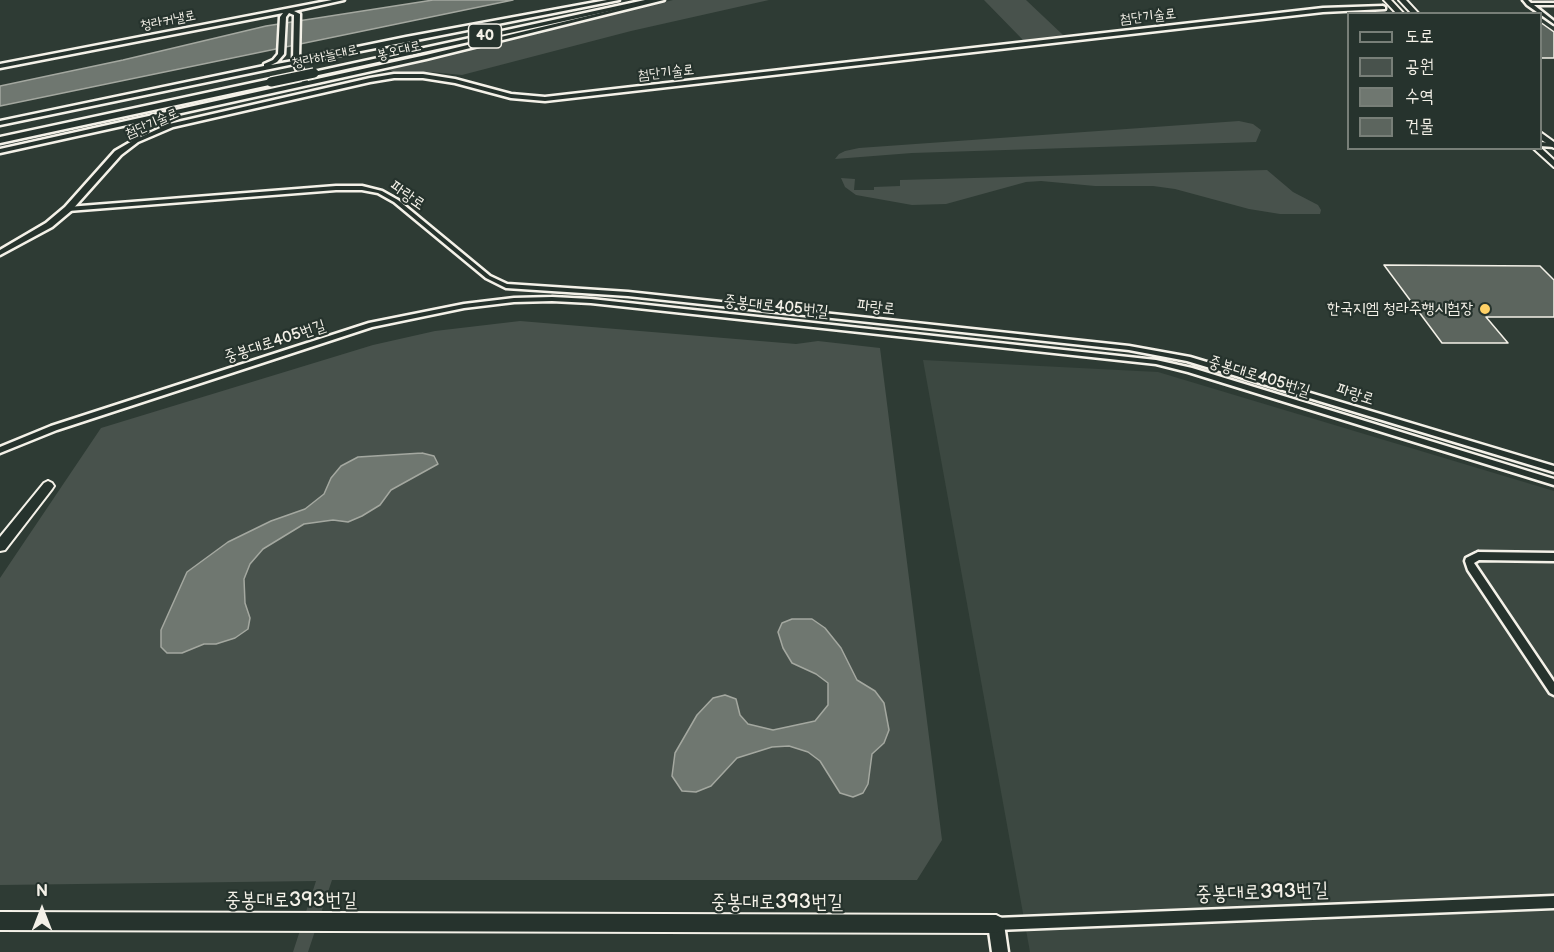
<!DOCTYPE html>
<meta charset="utf-8">
<style>
body{margin:0}
#map{position:relative;width:1554px;height:952px;overflow:hidden;background:#2e3b34;font-family:"Balsamiq Sans","Poor Story",sans-serif}
canvas{display:block}
.legend{position:absolute;left:1347px;top:12px;width:195px;height:138px;box-sizing:border-box;background:#26332d;border:2px solid #787f78;margin:0;padding:8px 10px;list-style:none;font-size:18px;color:#f4f1e8}
.legend li{display:flex;align-items:center;gap:12px;height:30px}
.legend b{width:30px;border:2px solid #787f78}
.north{position:absolute;left:12px;top:880px;width:60px;height:60px;-webkit-text-stroke:4px #26332d;paint-order:stroke;rotate:0deg;font-size:16px;font-weight:700;line-height:24px;text-align:center;color:#f4f1e8}
.north::after{content:'';display:block;margin:auto;width:21px;height:27px;background:#f4f1e8;clip-path:polygon(50% 0,100% 100%,50% 72%,0 100%)}
</style>
<div id="map">
<canvas width="1554" height="952"></canvas>
<ul class="legend">
<li><b style="height:8px;background:#26332d"></b>도로</li>
<li><b style="height:16px;background:#48524c"></b>공원</li>
<li><b style="height:16px;background:#6f7770"></b>수역</li>
<li><b style="height:16px;background:#5c655e"></b>건물</li>
</ul>
<div class="north">N</div>
</div>
<script>
const ctx = document.querySelector('canvas').getContext('2d');
ctx.lineJoin = 'round';
function fill(path, color) {
  ctx.fillStyle = color;
  ctx.fill(path, 'evenodd');
}
function shape(rows) {
  const path = new Path2D();
  for (const r of rows) {
    path.moveTo(r[0], r[1]);
    for (let i = 2; i < r.length; i += 2) path.lineTo(r[i], r[i + 1]);
  }
  return path;
}
function strokePath(path, color, width, dash) {
  ctx.strokeStyle = color;
  ctx.lineWidth = width;
  ctx.lineCap = dash ? 'butt' : 'round';
  ctx.setLineDash(dash || []);
  ctx.stroke(path);
}
function label(font, color, halo, rows, align = 'center') {
  ctx.font = font + ' "Balsamiq Sans","Poor Story",sans-serif';
  ctx.lineWidth = 4.5;
  ctx.setLineDash([]);
  ctx.textBaseline = 'middle';
  ctx.strokeStyle = halo;
  ctx.fillStyle = color;
  for (const [text, x, y, turn = 0] of rows) {
    ctx.save();
    ctx.translate(x, y);
    ctx.rotate((+turn || 0) * Math.PI / 180);
    ctx.textAlign = isNaN(turn) ? turn : align;
    if (halo) ctx.strokeText(text, 0, 0);
    ctx.fillText(text, 0, 0);
    ctx.restore();
  }
}
fill(shape([
 [923,360,1158,372,1554,491,1554,952,1030,952]
]), '#3c4841');
fill(shape([
 [673,0,769,0,631,31,462,75,431,72,393,72,388,68],
 [984,0,1026,0,1063,35,1023,40],
 [1239,121,1253,124,1261,130,1256,142,912,153,835,159,839,154,845,151,859,148],
 [1267,170,1293,192,1318,205,1321,210,1320,214,1280,214,1249,209,1175,189,1153,186,1095,186,1041,181,1026,182,946,204,912,205,856,195,845,187,841,178,855,179,854,190,874,190,874,187,900,186,900,180],
 [520,321,796,344,818,341,880,348,942,840,917,880,332,880,308,952,293,952,316,881,0,885,0,578,101,428,373,345,435,331]
]), '#48524c');
const water = shape([
 [433,0,513,0,0,106,0,86,123,60,266,26,433,0],
 [422,453,434,456,438,464,391,490,380,505,362,516,348,522,333,520,304,524,263,549,250,564,244,579,245,603,250,618,248,629,235,638,216,644,204,644,182,653,167,653,161,647,161,630,187,572,228,542,271,521,305,509,324,494,331,478,341,466,358,457,422,453],
 [792,619,812,619,825,628,841,648,857,680,875,691,884,703,889,730,884,743,872,754,868,784,863,793,853,797,840,793,820,761,808,752,789,746,772,747,737,758,711,786,696,792,682,791,672,776,675,753,697,715,713,698,725,695,736,699,740,715,748,724,773,730,815,721,828,705,828,683,816,674,792,663,783,648,778,632,782,623,792,619]
]);
fill(water, '#6f7770');
strokePath(water, '#a4a8a0', 1.5);
const building = shape([
 [1540,22,1554,32,1554,58,1540,58,1540,22],
 [1384,265,1540,266,1554,280,1554,317,1486,317,1508,343,1442,343,1384,265]
]);
fill(building, '#5c655e');
strokePath(building, '#f4f1e8', 1.5);
const minor = shape([
 [1523,0,1528,0,1531,3,1554,3,1554,5,1534,5,1554,21,1554,24,1527,5,1523,0],
 [1540,142,1554,143,1554,147,1540,146,1540,142],
 [336,186,362,186,382,191,398,200,490,276,507,284,628,292,1129,346,1190,357,1554,466,1554,472,1187,361,1129,350,628,296,506,288,486,278,394,202,378,193,362,190,336,190,68,211,65,209,68,207,336,186],
 [552,297,591,299,1156,360,1192,368,1554,479,1554,485,1188,372,1156,364,591,303,552,301,514,302,464,308,372,327,57,430,0,453,0,447,51,426,369,323,464,304,514,298,552,297],
 [1478,552,1554,553,1554,561,1479,560,1474,563,1554,682,1554,695,1550,693,1468,570,1465,561,1466,558,1478,552],
 [1554,896,1554,908,996,930,992,928,990,924,992,920,996,918,1554,896]
]);
const tertiary = shape([
 [332,0,344,0,294,11,300,14,299,59,406,37,607,0,619,0,300,63,308,81,426,55,654,0,664,0,426,59,0,153,0,149,302,82,294,64,0,125,0,121,264,66,264,64,273,60,278,54,280,17,283,13,0,68,0,64,332,0],
 [289,13,294,15,293,61,271,65,277,62,284,54,286,17,289,13],
 [1383,6,1385,7,1385,9,1323,12,545,101,511,98,455,83,423,78,394,78,370,82,173,127,138,142,121,155,71,211,52,227,0,255,0,250,46,223,65,207,115,151,134,140,169,124,370,78,394,74,423,74,455,79,511,94,545,97,1323,8,1383,6],
 [996,916,1001,919,1004,924,1008,952,992,952,988,924,991,919,996,916]
]);
const secondary = shape([
 [1384,0,1391,0,1404,14,1397,14,1384,0],
 [1399,0,1406,0,1419,14,1412,14,1399,0],
 [1540,132,1554,142,1554,148,1540,139,1540,132],
 [1540,147,1554,160,1554,167,1533,148,1540,148,1540,147],
 [48,481,52,483,54,486,52,489,5,550,0,551,0,537,44,483,48,481],
 [0,912,996,915,1002,918,1005,924,1002,930,996,933,0,930,0,912]
]);
const trunk = shape([
 [645,0,660,0,314,76,309,73,645,0],
 [271,79,274,80,274,84,0,143,0,137,271,79]
]);
strokePath(minor, '#f4f1e8', 5);
strokePath(tertiary, '#f4f1e8', 5);
strokePath(secondary, '#f4f1e8', 4);
strokePath(trunk, '#f4f1e8', 5);
fill(minor, '#26332d');
fill(tertiary, '#26332d');
fill(secondary, '#26332d');
fill(trunk, '#26332d');
const trunkBridge = shape([
 [271,82,314,73]
]);
strokePath(trunkBridge, '#f4f1e8', 12, []);
strokePath(trunkBridge, '#26332d', 9);
for (const [x, y, r, color] of [
 [1485,309,6,"#ffd166"]
]) {
  const dot = new Path2D();
  dot.arc(x, y, r, 0, 2 * Math.PI);
  ctx.fillStyle = color;
  ctx.fill(dot);
  strokePath(dot, '#26332d', 2);
}
label('14px', '#f4f1e8', '#26332d', [
 ["첨단기술로",1148,17,-6],
 ["청라커낼로",168,21,-11],
 ["봉오대로",399,51,-13],
 ["청라하늘대로",325,57,-12],
 ["첨단기술로",666,73,-6],
 ["첨단기술로",152,124,-23]
]);
for (const [x, y, w] of [
 [485,36,33]
]) {
  const box = new Path2D();
  box.roundRect(x - w / 2, y - 12, w, 24, 4.5);
  ctx.fillStyle = '#26332d';
  ctx.fill(box);
  strokePath(box, '#f4f1e8', 1.5);
}
label('bold 15px', '#f4f1e8', null, [
 ["40",485,36]
]);
label('16px', '#f4f1e8', '#26332d', [
 ["파랑로",407,196,34],
 ["중봉대로405번길",776,307,6],
 ["파랑로",876,308,6],
 ["중봉대로405번길",275,342,-18],
 ["중봉대로405번길",1259,377,17],
 ["파랑로",1355,395,17]
]);
label('16px', '#f4f1e8', '#26332d', [
 ["한국지엠 청라주행시험장",1473,309]
], 'right');
label('20px', '#f4f1e8', '#26332d', [
 ["중봉대로393번길",1262,893,-2],
 ["중봉대로393번길",291,901],
 ["중봉대로393번길",777,903]
]);
</script>
